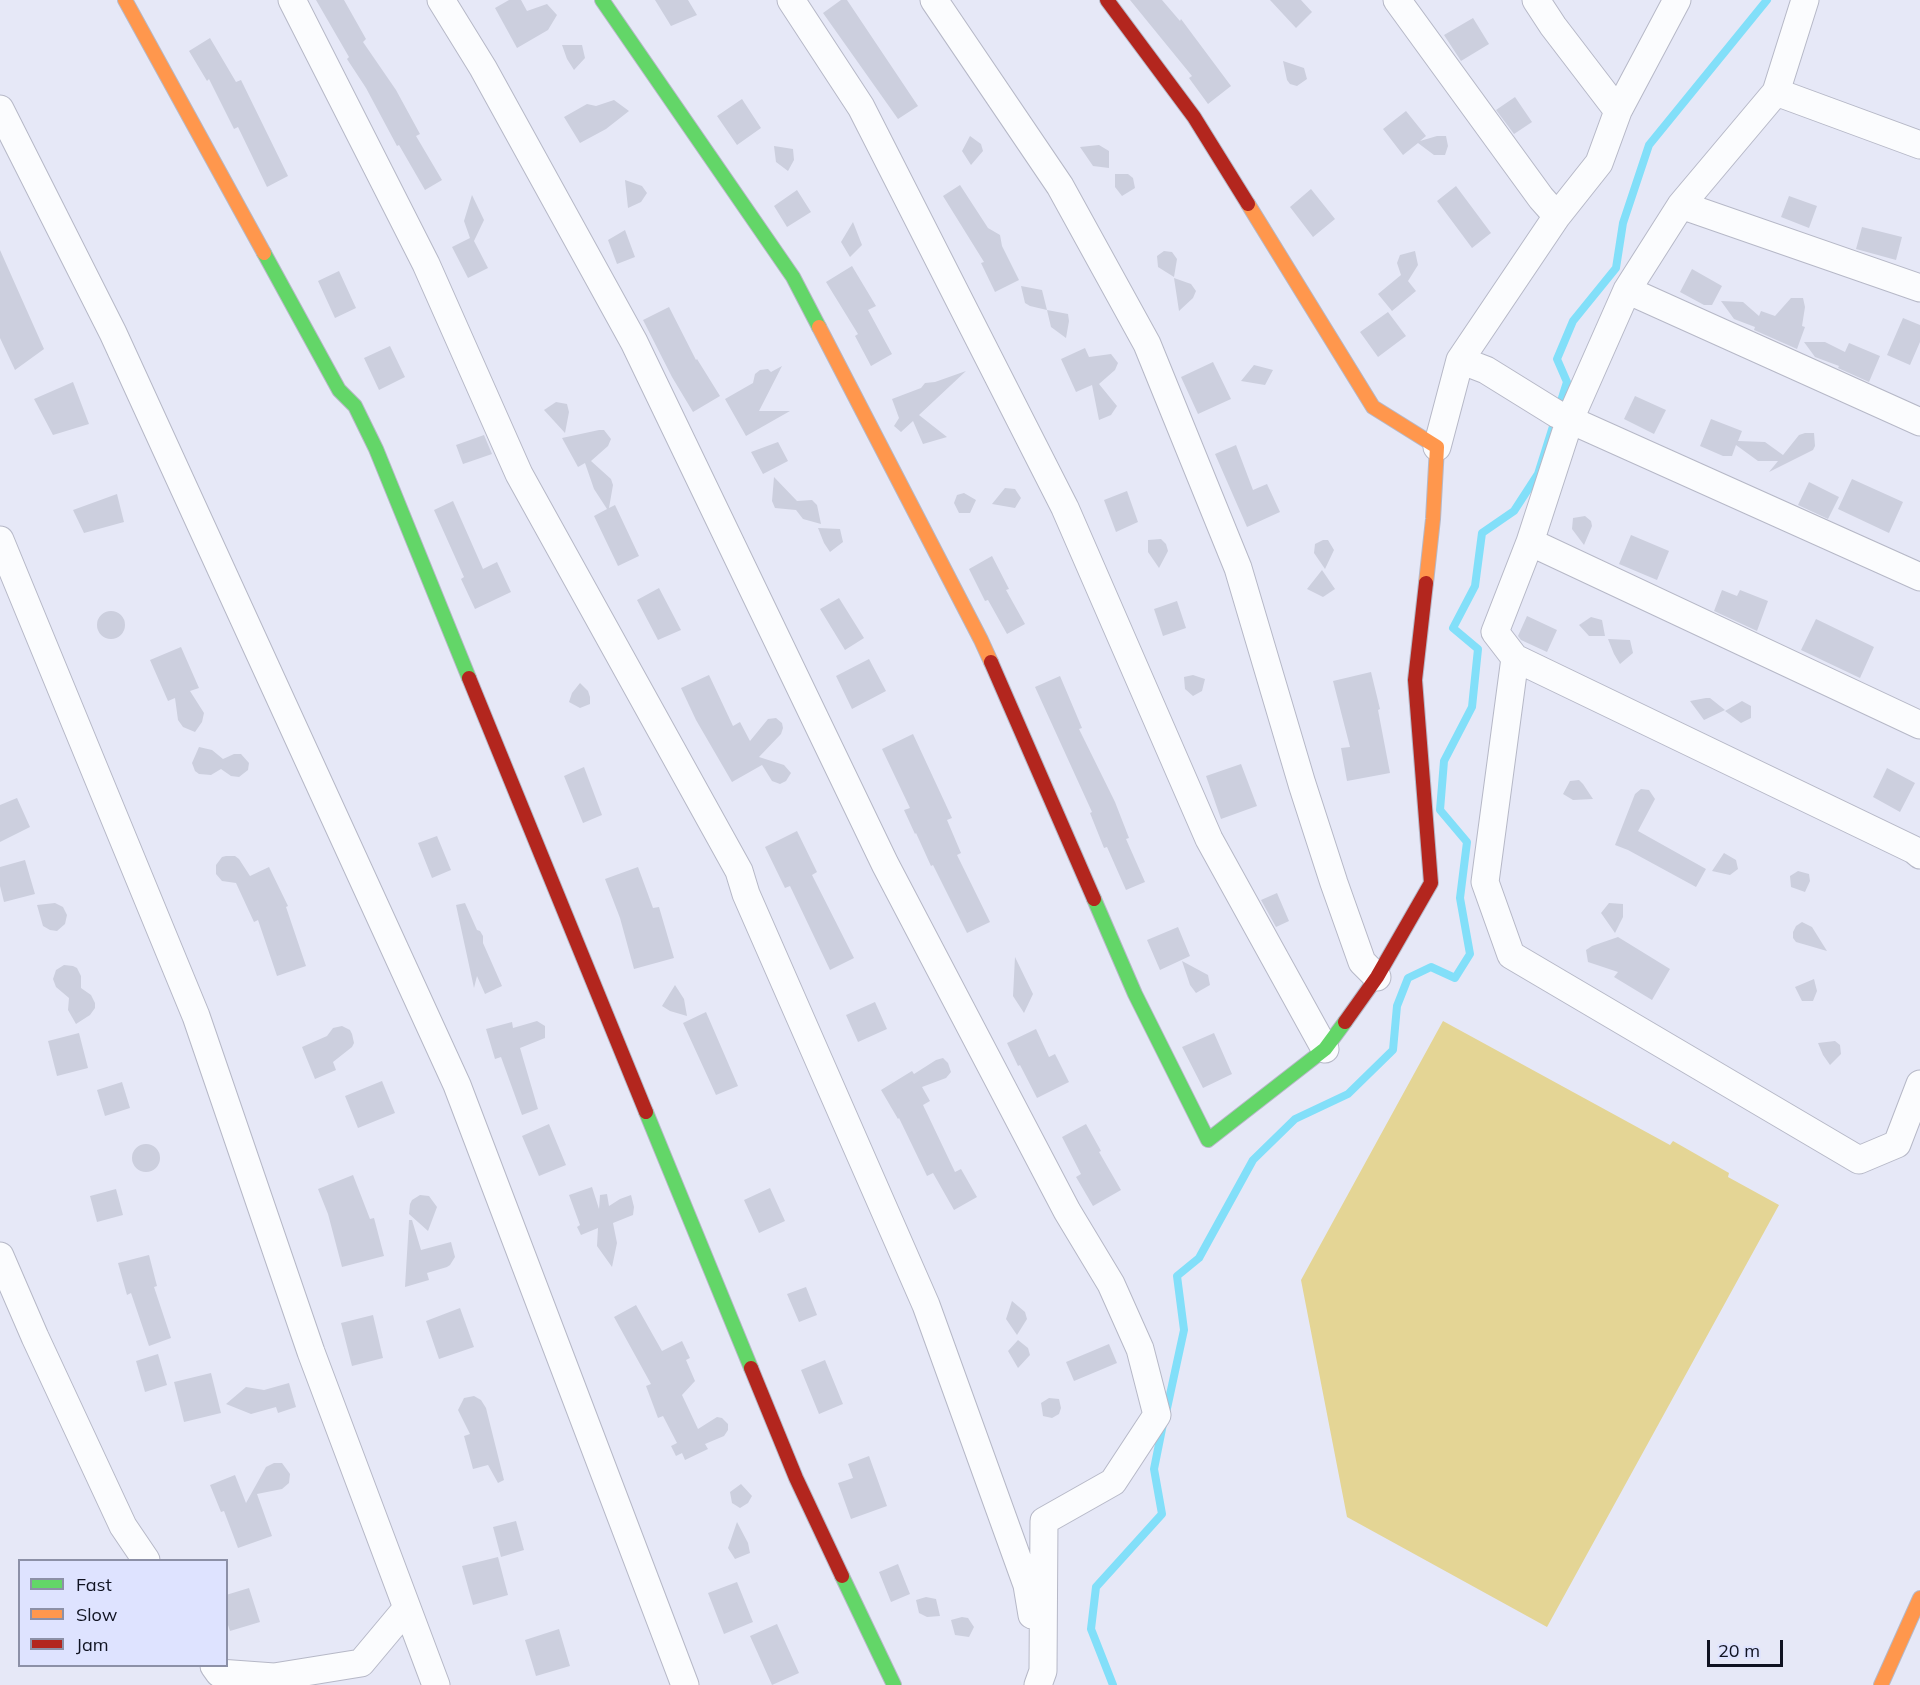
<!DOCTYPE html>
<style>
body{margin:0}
#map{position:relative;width:1920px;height:1685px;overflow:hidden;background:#e6e8f7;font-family:Mulish,sans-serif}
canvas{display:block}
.legend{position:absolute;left:18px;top:1559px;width:210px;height:108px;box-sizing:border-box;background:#dee3ff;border:2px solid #8c90a7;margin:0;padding:8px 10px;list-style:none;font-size:18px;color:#101322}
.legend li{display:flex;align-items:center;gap:12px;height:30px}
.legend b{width:30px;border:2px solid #8c90a7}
.scale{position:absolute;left:1707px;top:1640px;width:76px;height:27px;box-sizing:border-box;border:3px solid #101322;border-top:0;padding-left:8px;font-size:18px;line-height:21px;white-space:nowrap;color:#101322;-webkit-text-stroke:4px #dee3ff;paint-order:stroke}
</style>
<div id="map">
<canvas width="1920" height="1685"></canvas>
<ul class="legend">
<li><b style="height:8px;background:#63d668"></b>Fast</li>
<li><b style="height:8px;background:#ff974d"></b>Slow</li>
<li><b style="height:8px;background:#b3261e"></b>Jam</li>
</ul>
<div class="scale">20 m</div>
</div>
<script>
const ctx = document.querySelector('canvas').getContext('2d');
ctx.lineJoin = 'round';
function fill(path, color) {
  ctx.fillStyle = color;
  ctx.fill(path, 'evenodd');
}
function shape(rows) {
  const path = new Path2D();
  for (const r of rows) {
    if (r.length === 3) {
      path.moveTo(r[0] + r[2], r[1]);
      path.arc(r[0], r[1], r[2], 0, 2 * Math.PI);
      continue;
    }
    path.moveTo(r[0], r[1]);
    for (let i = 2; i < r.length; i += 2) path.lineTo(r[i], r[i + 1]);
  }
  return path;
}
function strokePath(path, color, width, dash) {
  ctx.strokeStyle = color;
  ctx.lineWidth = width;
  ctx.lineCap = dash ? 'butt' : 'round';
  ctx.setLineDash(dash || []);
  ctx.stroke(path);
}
fill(shape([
 [1443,1021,1670,1145,1673,1141,1729,1173,1728,1177,1779,1205,1547,1627,1347,1517,1301,1280]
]), '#e4d595');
strokePath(shape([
 [1166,1413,1184,1330,1177,1276,1199,1258,1253,1160,1295,1119,1348,1094,1393,1050,1397,1006,1408,978,1431,967,1455,978,1470,954,1460,898,1467,842,1440,810,1444,761,1472,707,1478,649,1453,628,1475,586,1482,533,1514,511,1538,474,1567,382,1557,359,1573,321,1616,268,1623,223,1649,145,1767,0],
 [1113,1685,1091,1629,1096,1587,1162,1514,1154,1469,1163,1424]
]), '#82dff9', 8);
fill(shape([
 [316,0,344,0,366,39,363,42,396,90,420,134,416,136,442,180,425,190,399,145,397,146,366,88,347,59,349,57],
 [509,0,521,0,527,11,547,4,557,15,548,30,517,48,495,8],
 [655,0,688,0,697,15,671,26],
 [841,0,847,0,918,106,898,119,823,13],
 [1130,0,1162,0,1180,21,1181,19,1231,86,1208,104,1189,78,1192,76],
 [1270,0,1301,0,1312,12,1296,28],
 [1473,18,1489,44,1461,61,1444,35],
 [210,38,236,82,241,80,288,176,267,187,238,127,234,129,209,79,207,81,189,51],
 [562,45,582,45,585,58,574,70,567,59],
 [1283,61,1304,68,1307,79,1297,86,1290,84,1287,80],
 [1515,97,1532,122,1514,134,1496,110],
 [742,99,761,128,737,145,717,116],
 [614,100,629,111,606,129,580,143,564,117,587,104,596,106],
 [1406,111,1426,136,1420,141,1437,136,1446,136,1448,146,1445,155,1434,155,1418,143,1403,155,1383,129],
 [970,136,981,144,983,151,971,165,962,151],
 [1099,145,1109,151,1109,168,1093,166,1080,147],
 [774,146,793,149,794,160,788,171,776,162],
 [1115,174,1128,174,1133,178,1135,188,1122,196,1115,187],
 [625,180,642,186,647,193,641,202,628,208],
 [960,185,988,228,1000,235,1002,246,1019,280,995,292,981,263,984,262,943,196],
 [1456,186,1491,233,1472,248,1437,201],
 [1311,189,1335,219,1313,237,1290,207],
 [797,190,811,212,787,227,774,206],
 [472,195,484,220,474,241,488,268,468,278,452,247,470,238,464,221],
 [1789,196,1817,206,1809,228,1781,217],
 [853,222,862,245,850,257,841,242],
 [1862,227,1902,237,1896,260,1856,249],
 [625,230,635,257,617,264,608,240],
 [0,250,44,349,15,370,0,338],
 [1164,251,1172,252,1177,259,1174,277,1158,267,1157,256],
 [1415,251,1418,265,1408,281,1416,291,1392,311,1378,294,1401,275,1397,263,1400,255],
 [852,266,876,306,868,310,892,354,871,366,855,336,858,334,826,282],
 [1692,269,1722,286,1712,305,1704,305,1680,292],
 [339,271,356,308,335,318,318,281],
 [1174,278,1191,284,1196,291,1193,298,1179,311],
 [1021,286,1042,290,1047,310,1030,306,1025,303],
 [1791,298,1803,298,1805,307,1802,326,1805,327,1797,349,1754,330,1755,327,1734,319,1721,301,1743,302,1759,316,1761,311,1775,316],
 [669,307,696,360,697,359,720,396,693,412,672,377,643,320],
 [1047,310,1068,314,1069,321,1066,338,1051,327],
 [1388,312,1406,336,1378,357,1360,332],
 [1903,318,1920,325,1920,342,1910,365,1887,355],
 [1804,342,1825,342,1845,352,1849,343,1880,356,1869,382,1838,368,1839,366,1815,357],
 [390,346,405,377,379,390,364,358],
 [1085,348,1089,357,1111,354,1118,363,1115,370,1099,384,1117,406,1111,415,1099,420,1092,385,1076,392,1061,359],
 [1213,362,1231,399,1198,414,1181,377],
 [1254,365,1273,370,1265,385,1241,381],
 [782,366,759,411,790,411,746,436,725,399,753,383,755,374,760,370,768,369,771,372],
 [966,371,919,415,947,437,923,444,913,421,901,432,894,426,899,418,892,399,921,388,925,383,935,382],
 [73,382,89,424,53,435,34,399],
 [1635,396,1666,410,1654,434,1624,419],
 [556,402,567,404,569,412,565,433,544,410],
 [1711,419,1742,431,1738,441,1765,442,1783,455,1799,435,1805,433,1814,433,1815,446,1813,450,1769,472,1778,461,1758,461,1736,445,1732,456,1723,456,1700,446],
 [599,430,604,430,611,439,608,446,591,461,611,479,613,485,609,508,615,505,639,556,618,566,594,516,607,509,594,489,585,463,578,467,562,438],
 [484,435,492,454,463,464,456,445],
 [778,442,788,461,763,474,751,452],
 [1236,445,1253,490,1267,484,1280,512,1247,527,1215,454],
 [774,477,797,501,812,500,817,505,821,524,803,519,796,510,775,508,772,501],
 [1852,479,1903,502,1889,533,1838,509],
 [1809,482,1839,497,1828,519,1798,505],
 [1005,488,1015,489,1021,498,1015,508,992,504],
 [1127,491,1138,522,1116,532,1104,500],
 [964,493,976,500,970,513,959,513,954,503,957,495],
 [117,494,124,522,84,533,73,510],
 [453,501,483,569,497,562,511,592,475,609,461,579,464,577,434,510],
 [1585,516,1591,521,1592,526,1584,545,1572,529,1573,518],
 [818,528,840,529,843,542,830,552,824,543],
 [1631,535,1669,551,1657,580,1619,564],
 [1161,539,1166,544,1168,551,1159,568,1148,552,1148,540],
 [1323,540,1328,540,1334,550,1325,569,1314,553,1315,544],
 [992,556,1009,589,1006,590,1025,624,1007,634,988,600,985,601,969,569],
 [1322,570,1335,589,1323,597,1307,589],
 [659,588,681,630,658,640,637,600],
 [1722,590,1737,596,1740,590,1768,601,1757,631,1714,611],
 [839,598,864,638,845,650,820,609],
 [1177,601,1186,628,1163,636,1154,609],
 [111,625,14],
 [1527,616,1557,630,1547,652,1521,640,1518,636],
 [1591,617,1602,620,1605,636,1589,636,1579,625],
 [1816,619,1874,647,1860,678,1801,650],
 [1608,639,1630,640,1633,653,1620,664,1614,654],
 [181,647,199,688,190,691,204,713,202,722,195,732,183,727,178,720,175,698,168,701,150,660],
 [869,659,886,691,852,709,836,676],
 [1371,672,1380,709,1378,710,1390,773,1347,781,1341,748,1350,747,1333,681],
 [709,675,733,726,740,722,750,741,768,719,776,718,782,723,783,728,781,734,759,757,784,765,791,773,786,781,780,784,772,781,762,765,732,782,696,720,681,688],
 [1193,675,1205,679,1202,691,1193,696,1185,689,1184,677],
 [1060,676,1082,728,1079,729,1115,802,1129,838,1126,839,1145,882,1126,890,1107,847,1104,848,1090,813,1092,812,1035,687],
 [580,683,588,691,590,697,590,704,580,708,569,702,572,693],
 [1706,698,1710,698,1725,710,1704,720,1690,701],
 [1742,701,1751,706,1751,718,1741,723,1725,711],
 [913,734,952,818,947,820,961,853,957,855,990,922,967,933,933,865,931,866,916,833,915,834,904,810,910,808,882,749],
 [199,747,212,750,223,759,234,754,241,754,249,763,248,770,239,777,231,776,221,769,211,775,199,774,195,771,192,763],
 [1241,764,1257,806,1221,819,1206,776],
 [584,767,602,815,583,823,564,776],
 [1887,768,1915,783,1900,812,1873,797],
 [1579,780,1583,784,1593,799,1573,800,1563,794,1570,781],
 [1641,789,1649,790,1655,799,1638,831,1706,869,1696,887,1628,850,1615,845,1635,794],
 [17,798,30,827,0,842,0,805],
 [797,831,817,872,812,875,854,958,830,970,790,886,785,888,765,847],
 [437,836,451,870,432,878,418,843],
 [1724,853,1736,860,1738,869,1730,875,1712,871],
 [226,856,235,856,239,859,250,876,269,867,288,906,286,907,306,966,277,976,258,920,254,922,236,883,222,881,216,874,216,865,222,857],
 [25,860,35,894,4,902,0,886,0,867],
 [638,867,653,908,659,907,674,958,634,969,620,918,605,879],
 [1798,871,1809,874,1810,881,1805,892,1791,887,1790,876],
 [1277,893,1289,921,1276,927,1261,900],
 [55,903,63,907,67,915,65,924,57,931,50,930,43,926,37,905],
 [465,903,477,930,480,931,483,936,483,943,502,986,485,994,477,976,474,988,456,905],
 [1609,903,1623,904,1623,917,1615,933,1601,913],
 [1802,922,1812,927,1827,951,1796,942,1793,938,1793,932,1796,926],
 [1178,927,1190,956,1160,970,1147,940],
 [1618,937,1670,969,1652,1000,1614,977,1618,972,1588,962,1586,950,1592,946],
 [1015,957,1033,994,1024,1013,1013,996],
 [1182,961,1208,975,1210,985,1196,993,1190,985],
 [64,965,73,966,77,968,81,976,81,988,91,995,95,1003,95,1008,90,1015,76,1024,68,1010,69,998,56,987,53,979,56,970],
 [1814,979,1817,991,1813,1001,1802,1001,1795,987],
 [675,985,684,999,687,1016,670,1011,662,1006],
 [875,1002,887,1029,858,1042,846,1015],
 [706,1012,738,1086,716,1095,683,1023],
 [537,1021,545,1026,545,1038,520,1048,538,1109,522,1115,501,1057,495,1059,486,1029,512,1022,513,1028],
 [342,1026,350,1030,352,1034,354,1043,352,1047,333,1062,336,1070,315,1079,302,1047,327,1036,333,1028],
 [1036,1029,1049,1057,1055,1054,1069,1082,1037,1098,1020,1065,1018,1066,1007,1043],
 [79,1033,88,1068,57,1076,48,1041],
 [1214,1033,1232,1074,1203,1088,1182,1047],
 [1835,1041,1840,1045,1841,1054,1830,1065,1823,1055,1818,1043],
 [943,1058,948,1063,951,1072,946,1078,922,1087,930,1101,923,1105,955,1172,961,1169,977,1197,954,1210,933,1173,927,1176,899,1118,898,1119,881,1090,912,1071,914,1074,936,1060],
 [382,1081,395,1113,358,1128,345,1096],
 [122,1082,130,1108,105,1116,97,1090],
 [549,1124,566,1165,539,1176,522,1136],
 [1086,1124,1101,1151,1099,1152,1121,1190,1093,1206,1076,1177,1081,1174,1062,1137],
 [146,1158,14],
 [353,1175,370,1219,374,1218,384,1256,342,1267,328,1214,318,1189],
 [592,1187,599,1209,600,1195,607,1194,609,1206,620,1199,631,1195,634,1207,633,1215,613,1223,617,1243,612,1267,597,1246,598,1228,581,1235,577,1227,580,1225,569,1195],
 [770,1188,785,1221,759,1233,744,1200],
 [116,1189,123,1215,97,1222,90,1196],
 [420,1195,429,1196,437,1207,428,1231,409,1214,410,1204,412,1200],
 [409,1220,412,1220,421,1250,451,1242,455,1257,450,1265,447,1267,427,1273,429,1280,405,1287],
 [149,1255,157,1286,154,1287,171,1338,149,1346,131,1293,127,1295,118,1263],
 [806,1287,817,1315,799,1322,787,1294],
 [1012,1301,1025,1312,1027,1319,1017,1335,1006,1319],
 [636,1305,662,1351,682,1341,690,1358,686,1360,695,1381,682,1395,698,1429,717,1417,722,1418,728,1424,728,1430,724,1436,705,1444,708,1449,685,1460,682,1453,676,1456,671,1446,677,1443,663,1416,658,1418,646,1386,651,1384,614,1317],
 [460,1308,474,1347,439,1359,426,1321],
 [373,1315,383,1358,352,1366,341,1323],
 [1018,1340,1028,1348,1030,1355,1018,1368,1008,1351],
 [1109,1344,1117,1363,1074,1381,1066,1362],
 [158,1354,167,1385,145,1392,136,1361],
 [825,1360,843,1404,819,1414,801,1370],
 [211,1373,221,1413,184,1422,174,1382],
 [289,1383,296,1407,278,1413,276,1407,251,1414,226,1404,246,1387,264,1390],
 [474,1396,481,1400,486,1408,504,1480,498,1483,488,1465,473,1469,464,1436,470,1434,458,1410,464,1398],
 [1049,1398,1059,1399,1061,1408,1059,1414,1052,1418,1043,1416,1042,1409,1041,1403],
 [869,1456,887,1506,851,1519,838,1483,853,1478,848,1464],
 [274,1463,282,1463,290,1474,289,1483,282,1489,257,1494,272,1536,238,1548,224,1511,221,1512,210,1485,235,1475,246,1503,266,1467],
 [741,1484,752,1496,748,1503,740,1508,732,1503,730,1492],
 [516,1521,524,1550,501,1557,493,1527],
 [737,1522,748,1543,750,1553,735,1559,728,1548],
 [498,1557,508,1595,473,1605,462,1566],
 [898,1564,910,1594,891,1602,879,1572],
 [737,1582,753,1622,724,1634,708,1593],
 [249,1588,260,1622,230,1631,226,1619,226,1595],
 [926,1597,936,1599,940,1616,927,1617,919,1613,916,1600],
 [962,1617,968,1618,974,1627,969,1637,955,1635,951,1620],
 [777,1624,799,1673,772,1685,750,1636],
 [559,1629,570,1666,536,1676,525,1640]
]), '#cccfde');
const street = shape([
 [292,0,426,264,519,474,739,871,746,894,926,1305,1027,1585,1032,1615],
 [441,0,483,68,634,342,885,864,1067,1211,1111,1284,1140,1349,1157,1415,1113,1482,1044,1521,1043,1671,1038,1685],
 [791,0,861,107,1065,508,1209,839,1325,1049],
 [934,0,1060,186,1147,344,1238,568,1302,784,1334,883,1362,962,1377,977],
 [1397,0,1541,198,1557,216],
 [1536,0,1553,26,1618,111],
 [1805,0,1776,92,1681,205,1627,290,1570,419,1530,542,1495,632,1515,658,1914,850,1920,855],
 [1776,92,1920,145],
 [0,109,113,333,457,1085,685,1685],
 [1681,205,1920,288],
 [1627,290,1920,422],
 [1460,360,1486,370,1557,414,1920,577],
 [1437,447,1460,360,1557,216,1599,163,1618,111,1677,0],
 [0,540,196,1016,311,1352,436,1685],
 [1530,542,1920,725],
 [1515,658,1485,882,1511,955,1859,1160,1897,1144,1920,1084],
 [0,1256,35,1337,123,1526,146,1560],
 [214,1666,219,1673,274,1677,361,1663,407,1608]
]);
const fast = shape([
 [602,0,793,277,819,327],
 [264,253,339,390,355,406,376,449,469,678],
 [1094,899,1135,994,1208,1140,1325,1049,1345,1022],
 [646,1112,751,1368],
 [842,1576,894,1685]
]);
const slow = shape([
 [125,0,264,253],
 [1248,204,1373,407,1437,447,1433,519,1426,583],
 [819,327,981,640,991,662],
 [1881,1685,1920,1598]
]);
const jam = shape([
 [1107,0,1194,117,1248,204],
 [991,662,1094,899],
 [469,678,646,1112],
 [1345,1022,1377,977,1431,883,1415,680,1426,583],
 [751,1368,796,1478,842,1576]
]);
strokePath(street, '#b6b8c7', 29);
strokePath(fast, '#b6b8c7', 16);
strokePath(slow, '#b6b8c7', 16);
strokePath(jam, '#b6b8c7', 16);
strokePath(street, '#fbfcfe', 27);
strokePath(fast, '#63d668', 14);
strokePath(slow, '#ff974d', 14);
strokePath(jam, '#b3261e', 14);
</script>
